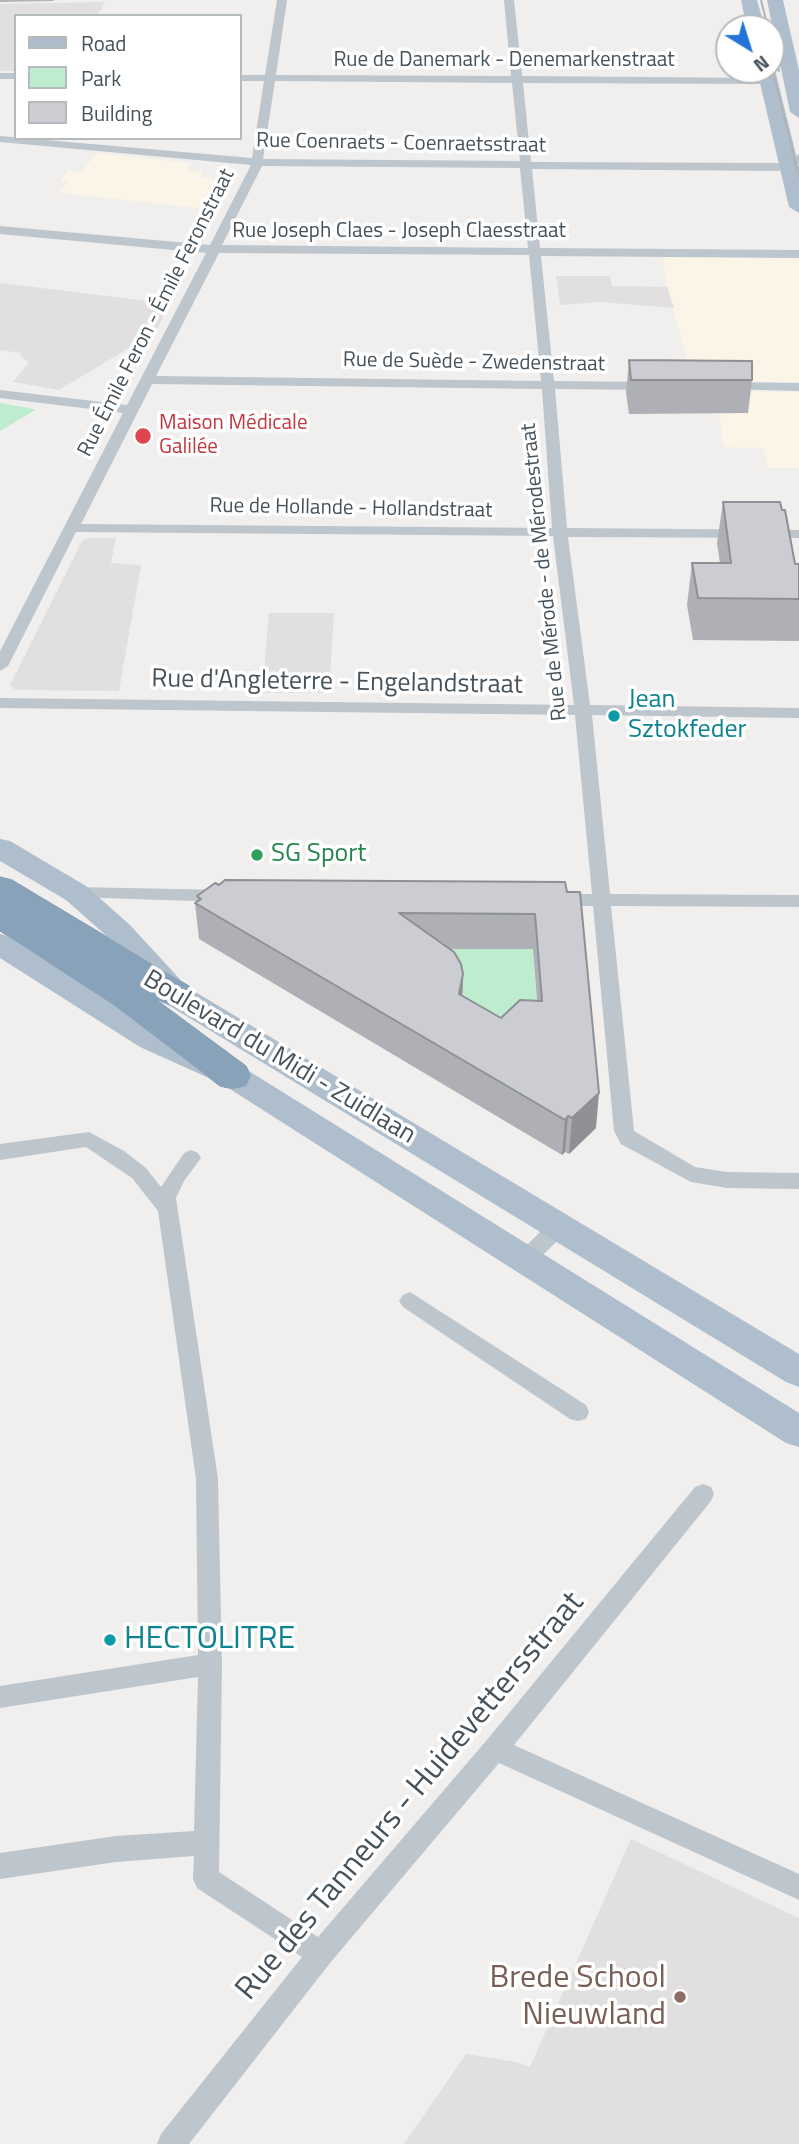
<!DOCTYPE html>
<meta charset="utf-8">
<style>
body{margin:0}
#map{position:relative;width:799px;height:2144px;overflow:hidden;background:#f1eeee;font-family:"Titillium Web",sans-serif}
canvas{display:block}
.legend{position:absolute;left:14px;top:14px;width:228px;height:126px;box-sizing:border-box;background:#fff;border:2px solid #b5babd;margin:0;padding:9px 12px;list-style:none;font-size:21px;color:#47525a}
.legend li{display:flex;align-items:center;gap:14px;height:35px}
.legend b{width:35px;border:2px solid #b5babd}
.north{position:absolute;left:715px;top:14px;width:70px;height:70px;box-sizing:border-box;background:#fff;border:2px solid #b5babd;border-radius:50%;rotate:142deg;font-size:19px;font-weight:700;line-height:28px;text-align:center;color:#47525a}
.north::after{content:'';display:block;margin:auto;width:24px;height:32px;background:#2275d6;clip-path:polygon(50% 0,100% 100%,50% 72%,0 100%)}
</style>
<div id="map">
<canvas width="799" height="2144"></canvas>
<ul class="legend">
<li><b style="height:9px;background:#afbecc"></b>Road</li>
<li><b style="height:19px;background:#beeccf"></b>Park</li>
<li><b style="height:19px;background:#cbcdd2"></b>Building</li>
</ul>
<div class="north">N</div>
</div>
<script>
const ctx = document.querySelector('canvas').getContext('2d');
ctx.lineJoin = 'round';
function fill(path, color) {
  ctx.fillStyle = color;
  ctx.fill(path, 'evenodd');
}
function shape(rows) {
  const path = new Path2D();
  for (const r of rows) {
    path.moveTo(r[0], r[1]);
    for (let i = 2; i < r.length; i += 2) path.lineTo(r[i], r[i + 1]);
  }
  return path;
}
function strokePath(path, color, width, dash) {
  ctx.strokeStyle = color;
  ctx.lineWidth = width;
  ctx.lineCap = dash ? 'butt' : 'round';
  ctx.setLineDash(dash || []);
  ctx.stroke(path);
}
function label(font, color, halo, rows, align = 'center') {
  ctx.font = font + ' "Titillium Web",sans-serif';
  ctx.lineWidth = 7;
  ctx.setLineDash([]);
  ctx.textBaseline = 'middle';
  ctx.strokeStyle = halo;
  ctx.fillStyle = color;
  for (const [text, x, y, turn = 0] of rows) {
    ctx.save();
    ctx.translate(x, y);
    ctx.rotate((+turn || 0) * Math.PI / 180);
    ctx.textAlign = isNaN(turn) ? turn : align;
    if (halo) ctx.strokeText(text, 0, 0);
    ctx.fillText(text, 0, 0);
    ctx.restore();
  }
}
fill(shape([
 [96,153,191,163,187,170,203,172,200,178,234,182,219,210,60,193,68,182,60,181,68,170,82,172],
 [663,257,799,258,799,382,693,381,667,287],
 [715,391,799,392,799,468,767,468,764,448,724,447]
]), '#fbf5e8');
fill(shape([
 [105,2,97,16,16,16,16,71,0,71,0,4],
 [556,276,610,276,612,286,667,287,674,308,600,302,560,305],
 [0,283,131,299,170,304,157,329,153,329,149,336,59,390,13,382,29,362,20,356,21,353,0,350],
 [89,538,116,538,111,563,141,565,119,691,16,690,10,685,82,541],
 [269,613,334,613,329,693,262,693],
 [631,1839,799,1918,799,2144,404,2144,466,2054,516,2062,530,2067]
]), '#e1dfdf');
fill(shape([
 [0,403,34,409,35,410,0,431],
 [360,948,533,949,539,1036,518,1036]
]), '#beeccf');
const highway = shape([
 [0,877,12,880,189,986,194,995,189,1004,176,1008,154,998,246,1066,251,1076,246,1086,233,1089,220,1086,115,1006,0,931,0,877]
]);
strokePath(highway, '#738da6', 1);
fill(shape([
 [277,0,287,0,276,75,511,76,504,0,514,0,522,76,769,78,774,81,769,84,523,83,531,162,778,163,786,163,799,154,799,163,793,168,778,171,532,169,540,248,799,250,799,258,541,256,554,381,652,382,659,386,652,390,555,389,567,528,799,530,799,538,568,537,590,705,799,708,799,718,592,715,610,894,799,895,799,907,611,906,634,1131,695,1167,727,1172,799,1173,799,1189,727,1188,691,1182,621,1144,614,1131,593,906,555,906,546,900,555,894,592,894,575,715,0,708,0,698,574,705,553,536,76,532,8,666,0,671,0,651,123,413,0,398,0,390,127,405,206,253,0,234,0,226,210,245,251,165,0,142,0,136,252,158,264,81,240,81,240,75,265,75,277,0],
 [275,81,512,83,520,161,263,159,275,81],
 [262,166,520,168,528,248,222,245,262,166],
 [219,253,529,255,541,381,156,376,219,253],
 [152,384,542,389,552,528,81,524,152,384],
 [0,73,16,73,16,79,0,79,0,73],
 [728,382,799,383,799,391,723,389,723,383,728,382],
 [76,887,224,890,233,896,224,902,70,897,67,893,76,887],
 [89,1132,124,1151,146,1168,161,1187,184,1153,191,1150,198,1153,201,1158,184,1181,176,1198,218,1479,222,1664,219,1872,318,1937,486,1741,695,1487,703,1484,711,1487,714,1494,711,1501,514,1745,799,1874,799,1900,499,1763,330,1963,189,2144,157,2144,161,2134,302,1957,197,1888,193,1879,194,1856,116,1862,0,1879,0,1853,116,1836,194,1831,198,1677,0,1708,0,1686,198,1655,196,1479,158,1211,132,1178,86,1147,0,1160,0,1144,89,1132],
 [558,1219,565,1221,568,1227,565,1233,532,1266,525,1268,518,1266,515,1260,518,1254,551,1221,558,1219],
 [410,1292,586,1405,589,1412,586,1419,578,1421,570,1419,403,1307,399,1301,403,1295,410,1292]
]), '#bdc6cc');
fill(shape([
 [741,0,757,0,765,28,747,28,741,0],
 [767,0,783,0,799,70,799,118,790,112,767,0],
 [771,66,775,70,799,167,799,213,789,207,757,70,771,70,771,66],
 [0,839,10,841,86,886,130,925,187,987,799,1354,799,1387,786,1382,165,1003,110,939,66,900,0,861,0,839],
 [0,934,11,937,162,1031,244,1068,799,1413,799,1447,786,1443,222,1084,140,1047,0,958,0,934]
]), '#afbecc');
fill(highway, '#88a2ba');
strokePath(shape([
 [761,0,768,28],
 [0,1,53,0],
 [771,39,779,71],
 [771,64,799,177]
]), '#b0b3b8', 2);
fill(shape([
 [629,360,752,380,748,413,629,414,626,393],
 [723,502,782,510,795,564,799,564,799,641,693,640,687,605,692,563,720,563,717,543],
 [565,882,596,1128,569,1154,565,1152,562,1155,199,939,195,903,197,902,197,896,219,885],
 [449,949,533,949,537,1001,501,1018,462,996,463,974]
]), '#afb0b5');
fill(shape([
 [463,974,462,1009,459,994],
 [599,1093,596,1128,569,1154,572,1118],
 [568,1116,565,1152,562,1155,565,1120]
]), '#8e9093');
const building = shape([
 [629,360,752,361,752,380,631,380,629,360],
 [723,502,780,502,782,510,785,510,795,564,799,564,799,599,698,598,692,563,731,563,723,502],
 [225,880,565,882,567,892,580,892,599,1093,572,1118,568,1116,565,1120,195,903,201,899,197,896,215,883,219,885,225,880],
 [399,913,535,914,542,1001,520,1000,501,1018,459,994,463,974,461,964,454,952,399,913]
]);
fill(building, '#cbcdd2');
strokePath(building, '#8e9093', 2);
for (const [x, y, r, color] of [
 [143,436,9,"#e0444e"],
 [614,716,7,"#0f9aa8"],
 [257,855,7,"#2e9e5b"],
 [110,1640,7,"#0f9aa8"],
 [680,1997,7,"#8d6e63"]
]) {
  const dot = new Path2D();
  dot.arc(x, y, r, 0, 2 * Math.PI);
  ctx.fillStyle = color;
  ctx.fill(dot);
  strokePath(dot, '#fff', 2.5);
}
label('21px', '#47525a', '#fff', [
 ["Rue de Danemark - Denemarkenstraat",504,61],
 ["Rue Coenraets - Coenraetsstraat",401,144,1],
 ["Rue Joseph Claes - Joseph Claesstraat",399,232],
 ["Rue Émile Feron - Émile Feronstraat",157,313,-63],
 ["Rue de Suède - Zwedenstraat",474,363,1],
 ["Rue de Hollande - Hollandstraat",351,509,1],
 ["Rue de Mérode - de Mérodestraat",545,572,-96]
]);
label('21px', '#be3a42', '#fff', [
 ["Maison Médicale",159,424],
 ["Galilée",159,448]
], 'left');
label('26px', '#47525a', '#fff', [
 ["Rue d'Angleterre - Engelandstraat",337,683,1],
 ["Boulevard du Midi - Zuidlaan",279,1058,31]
]);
label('26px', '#0d838f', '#fff', [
 ["Jean",628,701],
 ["Sztokfeder",628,731]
], 'left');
label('26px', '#27864d', '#fff', [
 ["SG Sport",271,855]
], 'left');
label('32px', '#0d838f', '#fff', [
 ["HECTOLITRE",124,1640]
], 'left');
label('32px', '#47525a', '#fff', [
 ["Rue des Tanneurs - Huidevettersstraat",411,1797,-50]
]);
label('32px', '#785e54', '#fff', [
 ["Brede School",666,1979],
 ["Nieuwland",666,2016]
], 'right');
</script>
